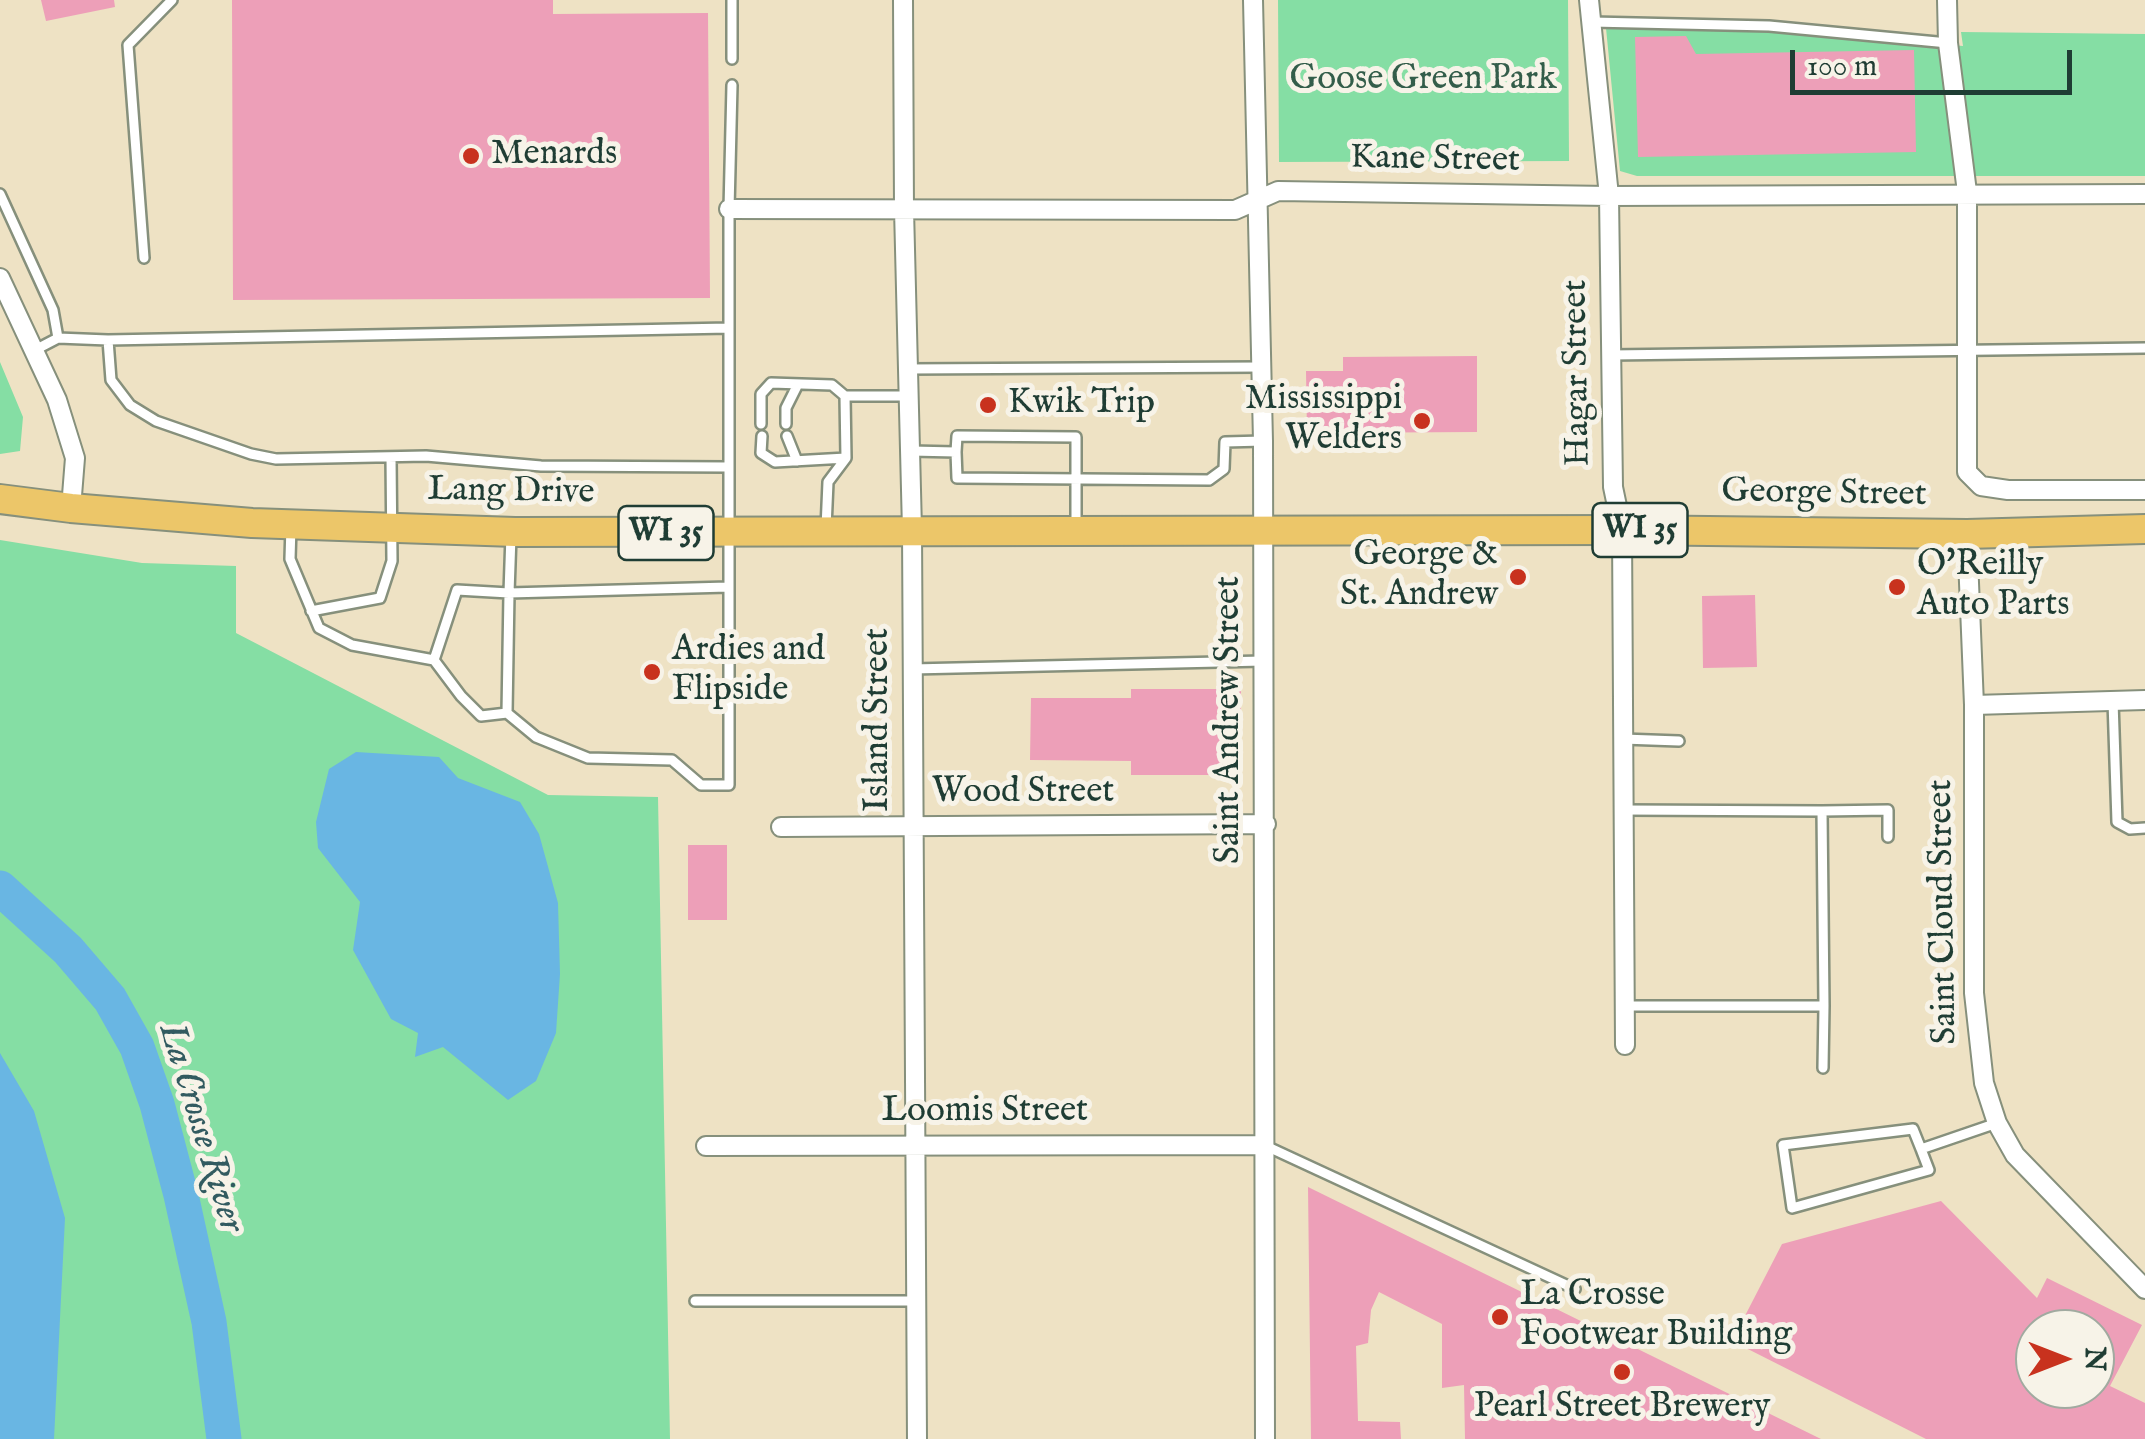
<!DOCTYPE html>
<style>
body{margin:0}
#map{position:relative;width:2145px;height:1439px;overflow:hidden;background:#eee2c4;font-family:"IM FELL English",serif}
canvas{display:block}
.north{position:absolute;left:2015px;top:1309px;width:100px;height:100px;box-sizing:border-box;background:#f7f3e8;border:2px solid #a1aaa0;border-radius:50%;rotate:90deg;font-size:28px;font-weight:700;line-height:40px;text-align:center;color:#1f3d34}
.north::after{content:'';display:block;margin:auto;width:35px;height:45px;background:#c8321e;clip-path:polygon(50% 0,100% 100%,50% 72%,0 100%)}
.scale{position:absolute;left:1790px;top:50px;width:282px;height:45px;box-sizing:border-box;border:5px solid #1f3d34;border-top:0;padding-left:12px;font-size:30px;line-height:35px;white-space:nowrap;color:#1f3d34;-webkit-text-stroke:8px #f7f3e8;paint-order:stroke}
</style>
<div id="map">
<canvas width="2145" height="1439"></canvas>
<div class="north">N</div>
<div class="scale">100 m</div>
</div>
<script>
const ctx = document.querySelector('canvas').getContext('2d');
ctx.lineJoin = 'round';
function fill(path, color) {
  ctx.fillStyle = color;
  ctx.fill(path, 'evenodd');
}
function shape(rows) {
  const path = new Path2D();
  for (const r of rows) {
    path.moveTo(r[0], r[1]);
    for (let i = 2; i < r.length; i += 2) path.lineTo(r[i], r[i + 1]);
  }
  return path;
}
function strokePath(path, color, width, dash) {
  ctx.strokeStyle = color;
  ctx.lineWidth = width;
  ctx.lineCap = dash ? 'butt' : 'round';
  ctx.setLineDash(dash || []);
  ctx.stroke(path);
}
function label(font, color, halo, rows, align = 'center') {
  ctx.font = font + ' "IM FELL English",serif';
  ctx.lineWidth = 10;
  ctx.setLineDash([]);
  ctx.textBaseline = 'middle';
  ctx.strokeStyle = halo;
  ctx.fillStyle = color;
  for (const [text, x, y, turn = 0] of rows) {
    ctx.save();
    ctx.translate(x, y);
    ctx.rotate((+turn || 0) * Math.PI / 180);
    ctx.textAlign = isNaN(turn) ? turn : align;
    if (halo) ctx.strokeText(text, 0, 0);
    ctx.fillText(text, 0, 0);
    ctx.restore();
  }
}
fill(shape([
 [1278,0,1568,0,1569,161,1279,162],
 [1705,27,1761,28,1963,46,1961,32,2145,34,2145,176,1637,176,1620,171,1606,28],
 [0,362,23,417,20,451,0,454],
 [0,540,142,563,236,566,236,633,548,795,658,797,670,1439,0,1439]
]), '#85dea4');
fill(shape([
 [356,752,439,757,458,778,520,802,539,834,558,903,560,974,556,1033,536,1081,508,1100,443,1047,415,1057,418,1033,391,1019,353,950,360,902,318,848,316,822,329,769],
 [0,1053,34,1111,65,1218,54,1439,0,1439]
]), '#69b6e3');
strokePath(shape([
 [0,888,68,950,110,999,137,1047,157,1104,181,1195,209,1322,224,1439]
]), '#69b6e3', 35);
fill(shape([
 [41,0,114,0,115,7,46,21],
 [232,0,553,0,553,14,708,13,710,298,233,300],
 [1686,36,1696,54,1914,50,1916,152,1638,157,1635,37],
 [1477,356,1477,432,1307,433,1306,371,1343,371,1343,357],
 [1755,595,1757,667,1703,668,1702,596],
 [1131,689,1241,689,1241,775,1131,775,1131,761,1030,760,1031,698,1131,698],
 [688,845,727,845,727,920,688,920],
 [1308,1187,1821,1439,1465,1439,1464,1385,1442,1388,1442,1324,1379,1292,1371,1310,1368,1343,1356,1346,1358,1421,1400,1422,1401,1439,1311,1439],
 [1941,1201,2037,1298,2047,1278,2142,1325,2110,1386,2145,1403,2145,1439,1926,1439,1732,1341,1782,1244],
 [2035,1329,2095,1329,2095,1389,2035,1389]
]), '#ed9fb8');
const lane = shape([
 [732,0,732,59],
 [1592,22,1769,26,1948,43],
 [0,194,53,310,58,338],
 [144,258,128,45,172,0],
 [108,340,111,380,130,405,156,421,251,454,276,459,426,456,541,466,728,467],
 [35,350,58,338,108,340,729,328],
 [1611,355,2145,348],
 [908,369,1260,367],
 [761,424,761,394,771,383,832,385,845,396],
 [786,424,786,408,798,384],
 [762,436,761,453,775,462,846,458],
 [787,436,797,461],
 [911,451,956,452,957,478,1209,480,1224,469,1225,442,1263,441],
 [956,452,957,436,1076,437,1076,529],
 [291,526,290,559,319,628,352,645,434,660,457,590,509,593,507,713,536,737,588,758,672,760,701,785,729,785,729,209,732,85],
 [826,528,828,482,846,458,845,396,909,396],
 [511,535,509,593,728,587],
 [311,611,380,598,392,561,391,457],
 [434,660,461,696,481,716,507,713],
 [912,669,1263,661],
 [2113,701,2117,822,2130,829,2145,828],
 [1623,739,1679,741],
 [1624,810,1822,811],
 [1625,1006,1824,1006,1823,1068],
 [1824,1006,1822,811,1888,810,1888,837],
 [1266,1146,1575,1289],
 [1921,1149,1913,1129,1783,1145,1792,1208,1929,1170,1921,1149,1997,1123],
 [695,1301,917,1301]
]);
const street = shape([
 [903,0,904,209,912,530,917,1439],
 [1253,0,1263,441,1265,1439],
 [1589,0,1609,196,1613,487,1622,530,1625,1045],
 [1947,0,1948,43,1967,192,1967,472,1981,486,2008,490,2145,490],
 [729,209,1235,210,1278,191,1609,196,2145,194],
 [0,278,57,400,75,458,71,508],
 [1967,534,1974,705,1974,993,1984,1083,1997,1123,2015,1155,2145,1289],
 [1974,705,2145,700],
 [781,827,1266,824],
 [706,1146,1264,1145]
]);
const primary = shape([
 [0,499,71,508,252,523,515,532,1622,530,1967,534,2145,529]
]);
strokePath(lane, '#86907c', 14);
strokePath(street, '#86907c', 22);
strokePath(primary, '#86907c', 32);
strokePath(lane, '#fff', 9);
strokePath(street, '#fff', 18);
strokePath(primary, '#ecc669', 28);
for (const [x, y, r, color] of [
 [471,156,10,"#c8321e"],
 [988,405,10,"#c8321e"],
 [1422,421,10,"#c8321e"],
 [1518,577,10,"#c8321e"],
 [1897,587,10,"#c8321e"],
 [652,672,10,"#c8321e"],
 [1500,1317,10,"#c8321e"],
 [1622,1372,10,"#c8321e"]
]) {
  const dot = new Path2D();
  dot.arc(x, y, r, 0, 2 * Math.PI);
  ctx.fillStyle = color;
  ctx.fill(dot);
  strokePath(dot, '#f7f3e8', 4);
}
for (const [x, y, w] of [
 [1640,530,95],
 [666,533,95]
]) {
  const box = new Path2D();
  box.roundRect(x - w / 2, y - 27, w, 54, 8);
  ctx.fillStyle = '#f7f3e8';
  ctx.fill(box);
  strokePath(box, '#1f3d34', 2.5);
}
label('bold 32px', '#1f3d34', null, [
 ["WI 35",1640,530],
 ["WI 35",666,533]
]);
label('35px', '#335d4a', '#f7f3e8', [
 ["Goose Green Park",1423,81]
]);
label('35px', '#1f3d34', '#f7f3e8', [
 ["Menards",491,156],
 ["Mississippi",1402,401,"right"],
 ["Welders",1402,441,"right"],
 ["Kwik Trip",1008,405],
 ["George &",1498,557,"right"],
 ["St. Andrew",1498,597,"right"],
 ["O'Reilly",1917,567],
 ["Auto Parts",1917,607],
 ["Ardies and",672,652],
 ["Flipside",672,692],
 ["La Crosse",1520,1297],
 ["Footwear Building",1520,1337],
 ["Pearl Street Brewery",1622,1409,"center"]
], 'left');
label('35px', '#1f3d34', '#f7f3e8', [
 ["Kane Street",1435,161,1],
 ["Hagar Street",1579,373,-91],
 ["Lang Drive",511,493,1],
 ["George Street",1824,495,1],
 ["Island Street",880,720,-90],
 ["Saint Andrew Street",1231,720,-90],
 ["Wood Street",1023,794],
 ["Saint Cloud Street",1945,912,-91],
 ["Loomis Street",985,1113]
]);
label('italic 38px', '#325b60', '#f7f3e8', [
 ["La Crosse River",199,1128,73]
]);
</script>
